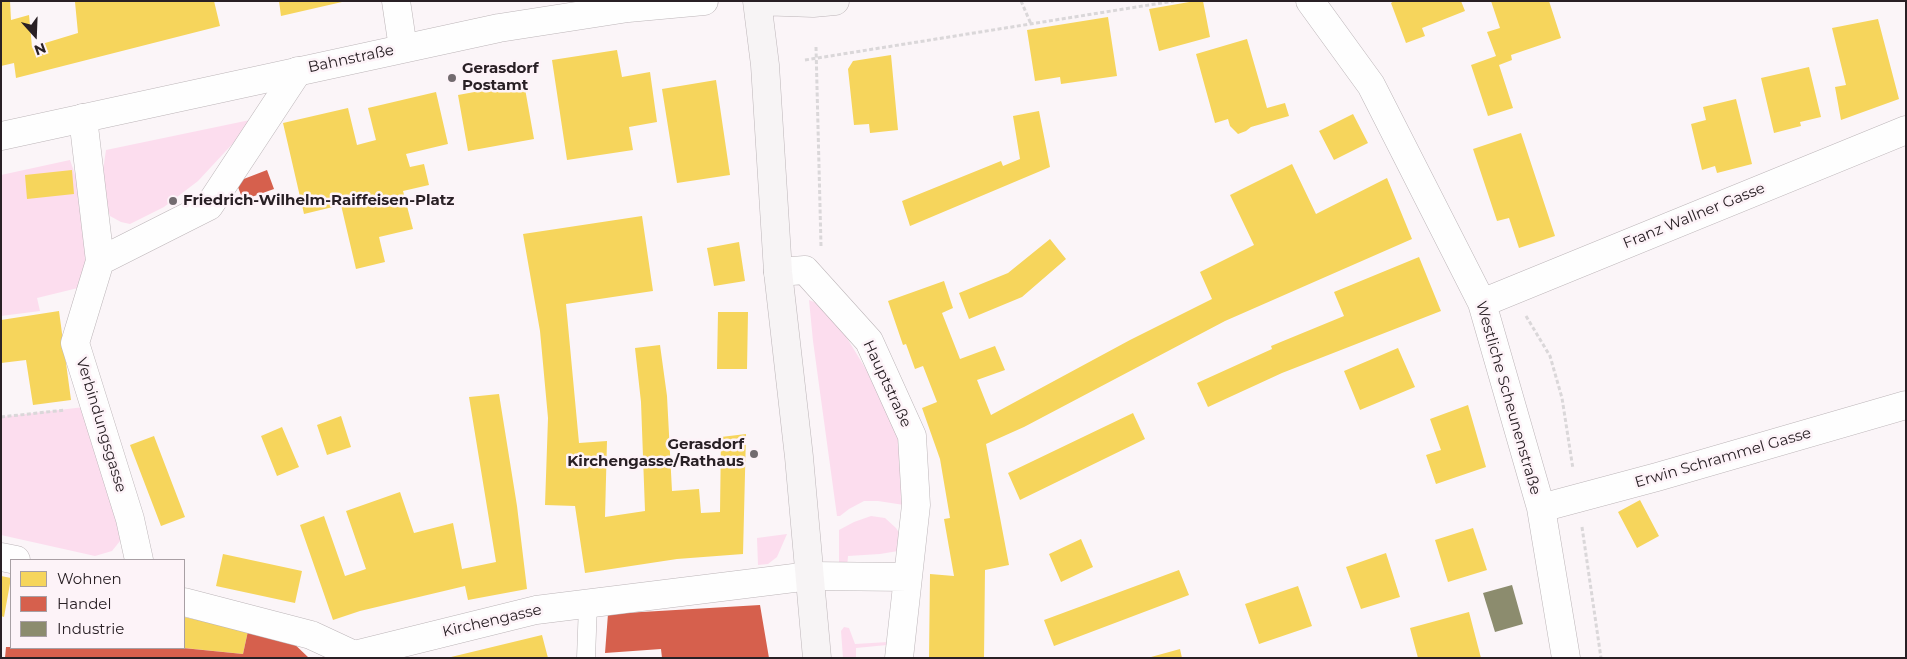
<!DOCTYPE html>
<meta charset="utf-8">
<style>
body{margin:0}
#map{position:relative;width:1907px;height:659px;overflow:hidden;background:#fbf5f8;font-family:Montserrat,sans-serif}
canvas{display:block}
.frame{position:absolute;inset:0;border:2px solid #292025;pointer-events:none}
.legend{position:absolute;left:10px;top:559px;width:175px;height:90px;box-sizing:border-box;background:#fdf3f8;border:1px solid #a89fa4;margin:0;padding:6px 9px;list-style:none;font-size:15px;color:#292025}
.legend li{display:flex;align-items:center;gap:10px;height:25px}
.legend b{width:25px;border:1px solid #a89fa4}
.north{position:absolute;left:10px;top:10px;width:50px;height:50px;-webkit-text-stroke:4px #fdf3f8;paint-order:stroke;rotate:160deg;font-size:14px;font-weight:700;line-height:20px;text-align:center;color:#292025}
.north::after{content:'';display:block;margin:auto;width:18px;height:22px;background:#292025;clip-path:polygon(50% 0,100% 100%,50% 72%,0 100%)}
</style>
<div id="map">
<canvas width="1907" height="659"></canvas>
<div class="frame"></div>
<ul class="legend">
<li><b style="height:14px;background:#f6d55c"></b>Wohnen</li>
<li><b style="height:14px;background:#d6604d"></b>Handel</li>
<li><b style="height:14px;background:#8c8c6e"></b>Industrie</li>
</ul>
<div class="north">N</div>
</div>
<script>
const ctx = document.querySelector('canvas').getContext('2d');
ctx.lineJoin = 'round';
function fill(path, color) {
  ctx.fillStyle = color;
  ctx.fill(path, 'evenodd');
}
function shape(rows) {
  const path = new Path2D();
  for (const r of rows) {
    path.moveTo(r[0], r[1]);
    for (let i = 2; i < r.length; i += 2) path.lineTo(r[i], r[i + 1]);
  }
  return path;
}
function strokePath(path, color, width, dash) {
  ctx.strokeStyle = color;
  ctx.lineWidth = width;
  ctx.lineCap = dash ? 'butt' : 'round';
  ctx.setLineDash(dash || []);
  ctx.stroke(path);
}
function label(font, color, halo, rows, align = 'center') {
  ctx.font = font + ' Montserrat,sans-serif';
  ctx.lineWidth = 5;
  ctx.setLineDash([]);
  ctx.textBaseline = 'middle';
  ctx.strokeStyle = halo;
  ctx.fillStyle = color;
  for (const [text, x, y, turn = 0] of rows) {
    ctx.save();
    ctx.translate(x, y);
    ctx.rotate((+turn || 0) * Math.PI / 180);
    ctx.textAlign = isNaN(turn) ? turn : align;
    if (halo) ctx.strokeText(text, 0, 0);
    ctx.fillText(text, 0, 0);
    ctx.restore();
  }
}
fill(shape([
 [250,120,251,124,198,181,164,207,130,224,121,222,110,216,105,202,102,177,106,150],
 [70,160,77,180,89,254,82,287,37,298,40,311,1,316,1,175],
 [809,300,824,306,836,320,881,394,892,420,900,443,904,505,878,501,864,501,849,509,840,516,837,516,813,341],
 [84,407,122,522,120,541,112,551,95,556,1,535,1,417],
 [871,516,885,518,896,528,901,536,898,551,880,554,848,556,846,583,839,583,839,530,854,522],
 [787,534,777,557,768,564,758,565,757,538],
 [844,627,849,628,855,644,888,642,887,645,856,648,856,658,843,658,841,631]
]), '#fcddee');
fill(shape([
 [1,1,10,1,11,20,29,15,32,47,78,33,75,2,76,1,214,1,220,26,16,78,14,63,1,66],
 [279,1,342,1,342,2,281,16],
 [1195,1,1203,1,1210,37,1159,51,1149,9],
 [1394,1,1461,1,1465,11,1422,28,1425,36,1406,43,1391,3],
 [1491,1,1549,1,1561,38,1511,55,1512,60,1499,65,1513,108,1488,116,1471,65,1496,56,1487,32,1500,28],
 [1108,17,1117,76,1061,84,1060,77,1035,81,1027,30],
 [1878,19,1899,99,1841,120,1835,87,1846,85,1832,28],
 [1247,39,1267,108,1285,103,1289,116,1251,127,1246,131,1238,134,1230,126,1228,119,1215,123,1196,54],
 [617,50,622,77,650,72,657,122,629,127,633,150,567,160,552,60],
 [891,55,898,130,870,133,869,124,854,125,848,69,853,61],
 [1809,67,1821,117,1800,122,1801,126,1774,133,1761,78],
 [716,80,730,175,677,183,662,89],
 [524,83,534,139,468,151,458,95],
 [436,92,448,144,406,154,410,167,424,164,429,185,403,191,413,229,379,237,385,262,356,269,341,205,304,214,283,123,348,108,357,145,376,140,368,108],
 [1736,99,1752,164,1717,173,1715,166,1702,170,1691,124,1706,120,1703,107],
 [1039,111,1050,167,910,226,902,201,1001,161,1003,166,1020,159,1013,116],
 [1353,114,1368,143,1334,160,1319,131],
 [1521,133,1555,236,1519,248,1509,218,1497,221,1473,149],
 [1292,164,1316,214,1387,178,1412,239,1225,321,1024,427,986,444,1009,565,985,570,984,658,929,658,930,574,954,576,944,519,950,518,940,459,922,408,937,402,923,366,915,369,906,344,903,345,888,301,944,281,953,308,942,313,960,359,995,346,1005,370,977,380,991,415,1130,340,1212,299,1200,272,1254,245,1230,195],
 [72,170,74,194,27,199,25,175],
 [642,216,653,291,566,304,579,443,607,441,605,517,645,511,641,402,635,348,660,345,667,396,672,491,699,489,701,513,720,512,721,437,746,434,743,554,677,559,585,573,575,506,545,505,548,418,540,331,523,234],
 [1050,239,1066,259,1022,297,969,319,959,293,1008,273],
 [739,242,745,281,714,286,707,248],
 [1419,257,1441,311,1282,373,1208,407,1197,383,1272,349,1271,346,1344,316,1334,292],
 [59,311,71,400,33,405,26,360,1,363,1,320],
 [718,312,748,312,747,369,717,369],
 [1398,348,1415,387,1360,410,1344,371],
 [499,394,517,506,527,589,468,600,465,586,360,611,333,620,300,525,324,516,345,576,366,569,346,511,400,492,414,533,453,523,462,569,496,562,469,397],
 [1468,405,1486,467,1436,484,1426,455,1441,450,1430,419],
 [1133,413,1145,439,1020,500,1008,473],
 [341,416,351,447,327,455,317,425],
 [282,427,299,467,277,476,261,436],
 [154,436,185,517,161,526,130,445],
 [1640,500,1659,536,1637,548,1618,512],
 [1473,528,1487,570,1448,582,1435,540],
 [1081,539,1093,567,1061,582,1049,554],
 [1386,553,1400,597,1361,609,1346,567],
 [223,554,302,571,295,603,216,586],
 [1179,570,1189,595,1054,646,1044,620],
 [1,576,11,578,4,617,1,616],
 [1298,586,1312,626,1259,644,1245,604],
 [1469,612,1481,658,1418,658,1410,628],
 [184,617,248,631,243,654,184,648],
 [542,635,548,658,451,658,451,657],
 [1180,649,1182,658,1151,658,1151,657]
]), '#f6d55c');
fill(shape([
 [267,170,274,189,243,200,236,182],
 [760,605,769,658,662,658,661,649,605,653,608,614],
 [248,631,288,638,309,658,5,658,6,647,183,648,243,654]
]), '#d6604d');
fill(shape([
 [1512,585,1523,624,1495,632,1483,593]
]), '#8c8c6e');
const service = shape([
 [586,658,588,604]
]);
const minor = shape([
 [396,1,403,48],
 [1310,1,1371,85,1482,303,1541,508,1566,658],
 [83,118,100,261,75,343,130,519,139,560],
 [100,261,209,206,298,71],
 [778,272,805,270,869,341,912,436,916,505,899,658],
 [1482,303,1906,130],
 [1541,508,1657,477,1906,405],
 [1,557,16,560],
 [184,602,311,635,354,655,536,610,810,576,908,577]
]);
const tertiary = shape([
 [1,136,499,28,628,8,704,1]
]);
const secondary = shape([
 [757,1,765,65,778,272,799,457,817,658],
 [757,1,813,3,835,1]
]);
strokePath(service, '#bcb5b8', 19);
strokePath(minor, '#bcb5b8', 29);
strokePath(tertiary, '#bcb5b8', 29);
strokePath(secondary, '#bcb5b8', 29);
strokePath(shape([
 [1021,1,1031,24],
 [816,47,821,246],
 [805,60,1174,1],
 [1526,316,1550,356,1562,398,1573,469],
 [1,417,65,410],
 [1582,527,1601,658]
]), '#dad7d9', 3, [4, 2.5]);
strokePath(service, '#fefefe', 18);
strokePath(minor, '#fefefe', 28);
strokePath(tertiary, '#fefefe', 28);
strokePath(secondary, '#f7f4f5', 28);
for (const [x, y, r, color] of [
 [452,78,5,"#726b6f"],
 [173,201,5,"#726b6f"],
 [754,454,5,"#726b6f"]
]) {
  const dot = new Path2D();
  dot.arc(x, y, r, 0, 2 * Math.PI);
  ctx.fillStyle = color;
  ctx.fill(dot);
  strokePath(dot, '#fdf3f8', 2);
}
label('15px', '#292025', '#fdf3f8', [
 ["Bahnstraße",351,59,-12],
 ["Franz Wallner Gasse",1694,216,-22],
 ["Hauptstraße",887,384,65],
 ["Westliche Scheunenstraße",1508,398,74],
 ["Verbindungsgasse",101,425,73],
 ["Erwin Schrammel Gasse",1723,458,-16],
 ["Kirchengasse",492,621,-13]
]);
label('bold 15px', '#292025', '#fdf3f8', [
 ["Gerasdorf",462,69],
 ["Postamt",462,86],
 ["Friedrich-Wilhelm-Raiffeisen-Platz",183,201],
 ["Gerasdorf",744,445,"right"],
 ["Kirchengasse/Rathaus",744,462,"right"]
], 'left');
</script>
